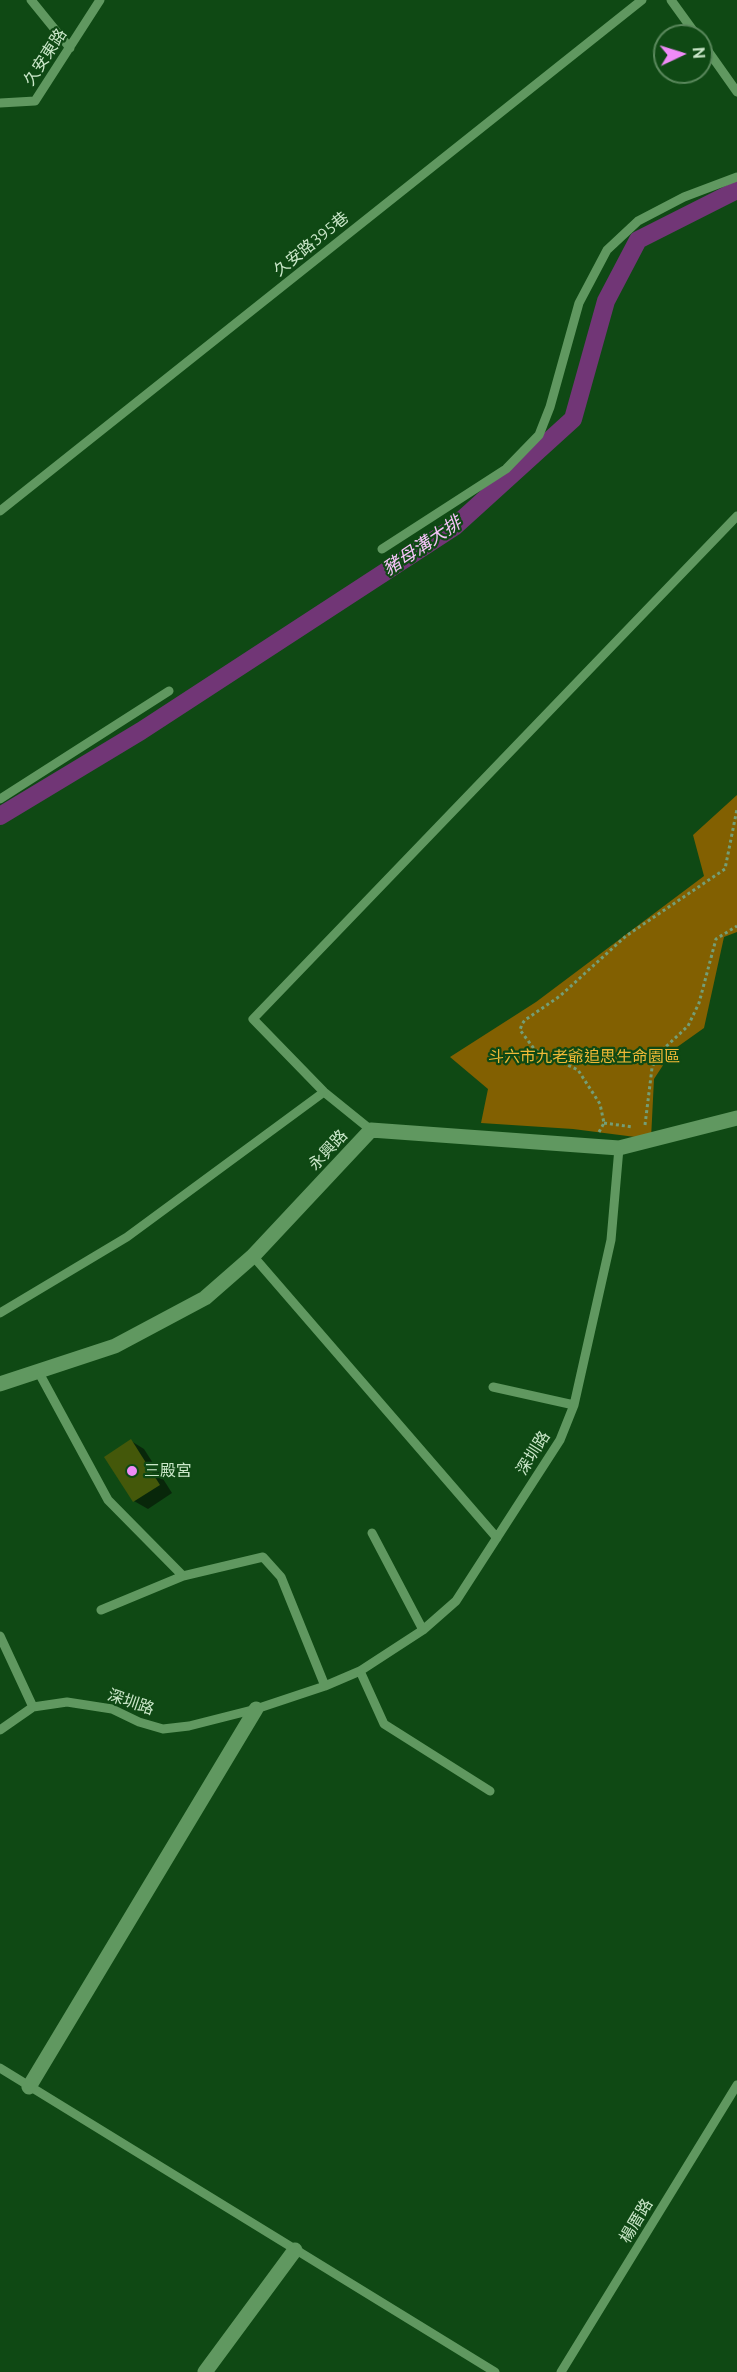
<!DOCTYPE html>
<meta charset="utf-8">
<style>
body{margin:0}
#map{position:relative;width:737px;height:2372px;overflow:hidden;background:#0f4914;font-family:Ubuntu,sans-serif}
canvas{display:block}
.north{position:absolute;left:653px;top:24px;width:60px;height:60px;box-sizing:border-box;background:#0f4914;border:2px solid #5a885c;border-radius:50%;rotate:86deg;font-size:16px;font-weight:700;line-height:24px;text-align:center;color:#cae7c9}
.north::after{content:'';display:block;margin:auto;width:21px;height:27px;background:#ef8bf7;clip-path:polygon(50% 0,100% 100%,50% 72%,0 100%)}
</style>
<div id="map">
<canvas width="737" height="2372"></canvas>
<div class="north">N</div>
</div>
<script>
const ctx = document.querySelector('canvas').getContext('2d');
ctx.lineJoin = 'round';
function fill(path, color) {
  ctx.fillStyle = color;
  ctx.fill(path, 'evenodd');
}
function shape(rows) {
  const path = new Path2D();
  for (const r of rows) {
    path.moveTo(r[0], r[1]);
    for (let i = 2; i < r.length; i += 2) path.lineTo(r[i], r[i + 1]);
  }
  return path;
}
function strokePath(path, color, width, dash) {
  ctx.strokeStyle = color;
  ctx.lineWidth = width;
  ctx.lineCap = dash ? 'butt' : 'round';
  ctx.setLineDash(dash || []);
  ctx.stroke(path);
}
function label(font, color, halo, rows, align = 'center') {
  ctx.font = font + ' Ubuntu,"Noto Sans TC",sans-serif';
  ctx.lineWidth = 4.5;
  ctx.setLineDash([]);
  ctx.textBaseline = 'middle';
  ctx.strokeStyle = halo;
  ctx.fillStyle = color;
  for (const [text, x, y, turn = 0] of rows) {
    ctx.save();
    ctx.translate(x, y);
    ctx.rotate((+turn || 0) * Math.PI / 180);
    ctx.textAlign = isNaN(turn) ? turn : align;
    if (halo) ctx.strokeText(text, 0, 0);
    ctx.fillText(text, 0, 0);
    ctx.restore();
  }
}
fill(shape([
 [737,795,737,932,724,937,704,1028,673,1050,654,1079,651,1139,573,1129,481,1123,488,1089,450,1057,536,1002,704,876,693,835]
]), '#826001');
fill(shape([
 [131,1441,144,1449,172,1493,148,1509,134,1501,106,1457]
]), '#0007');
strokePath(shape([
 [0,816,141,731,454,527,573,419,606,301,638,240,737,190]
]), '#713676', 18);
fill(shape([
 [131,1439,160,1485,133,1502,104,1457]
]), '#44580a');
strokePath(shape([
 [604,1123,633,1127],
 [645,1125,652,1068,657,1055,688,1026,699,1003,716,939,737,926],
 [599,1132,604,1123,600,1104,578,1070,535,1050,520,1030,522,1024,525,1020,560,996,626,936,725,869,737,809]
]), '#749e76', 3, [3, 3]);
strokePath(shape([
 [31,0,70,48],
 [671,0,697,36],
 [701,41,737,92],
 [0,103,35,101,100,0],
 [0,511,642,0],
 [382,549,506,469,539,435,550,407,579,303,607,250,638,221,684,197,737,177],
 [0,799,169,691],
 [371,1130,324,1092,253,1019,737,516],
 [253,1256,497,1538],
 [0,1313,127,1237,324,1092],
 [38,1371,108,1500,183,1576],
 [493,1387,574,1405],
 [372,1533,423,1630],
 [101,1610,183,1576,263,1557,281,1577,325,1686],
 [0,1636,33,1707],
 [360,1671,384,1724,490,1791],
 [0,1730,33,1707,67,1702,112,1709,139,1722,163,1729,189,1726,256,1709,325,1686,360,1671,423,1630,456,1601,560,1440,574,1405,611,1240,619,1148],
 [0,2068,495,2372],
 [561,2372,737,2085]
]), '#609860', 9);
strokePath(shape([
 [29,2087,256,1709],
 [205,2372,295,2250]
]), '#609860', 15);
strokePath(shape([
 [0,1384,115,1346,205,1298,253,1256,371,1130,619,1148,737,1118]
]), '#609860', 15);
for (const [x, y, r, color] of [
 [132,1471,6,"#ef8bf7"]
]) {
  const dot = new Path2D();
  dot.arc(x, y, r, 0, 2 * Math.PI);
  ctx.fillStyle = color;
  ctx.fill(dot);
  strokePath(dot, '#0f4914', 2);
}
label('16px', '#cae7c9', '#0f4914', [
 ["久安東路",45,57,-57],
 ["久安路395巷",311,244,-39],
 ["永興路",328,1150,-47],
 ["深圳路",533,1453,-58],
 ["深圳路",131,1702,19],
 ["楊厝路",636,2221,-59]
]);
label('16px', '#f0b937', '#0f4914', [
 ["斗六市九老爺追思生命園區",584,1057]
]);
label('16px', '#cae7c9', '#0f4914', [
 ["三殿宮",144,1471]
], 'left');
label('italic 18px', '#f6c3f9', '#0f4914', [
 ["豬母溝大排",422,546,-34]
]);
</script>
